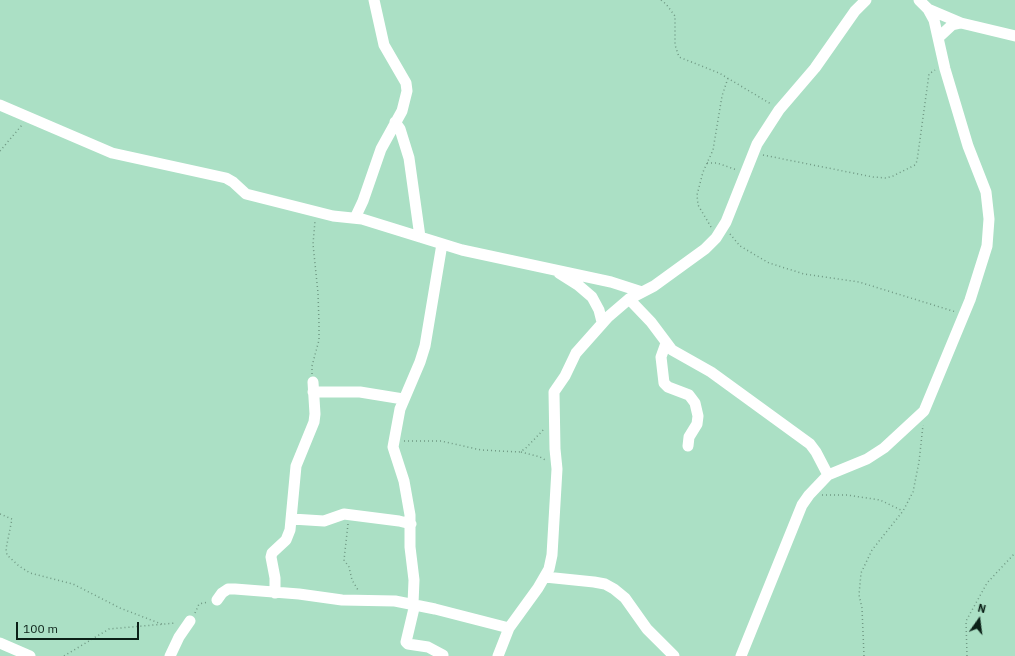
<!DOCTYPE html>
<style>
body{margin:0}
#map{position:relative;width:1015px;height:656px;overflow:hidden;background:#abe0c5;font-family:"IBM Plex Sans",sans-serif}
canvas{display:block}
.north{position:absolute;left:959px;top:600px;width:40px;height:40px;-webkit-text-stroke:3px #abe0c5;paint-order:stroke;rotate:14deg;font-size:11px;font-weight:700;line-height:16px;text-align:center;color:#0b2017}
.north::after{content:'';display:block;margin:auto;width:14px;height:18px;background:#0b2017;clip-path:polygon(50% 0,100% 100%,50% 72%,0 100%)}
.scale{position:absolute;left:16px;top:622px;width:123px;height:18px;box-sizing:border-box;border:2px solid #0b2017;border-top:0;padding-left:5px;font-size:12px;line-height:14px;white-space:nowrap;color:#0b2017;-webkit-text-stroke:3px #abe0c5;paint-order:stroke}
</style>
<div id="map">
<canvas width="1015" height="656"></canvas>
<div class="north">N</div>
<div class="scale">100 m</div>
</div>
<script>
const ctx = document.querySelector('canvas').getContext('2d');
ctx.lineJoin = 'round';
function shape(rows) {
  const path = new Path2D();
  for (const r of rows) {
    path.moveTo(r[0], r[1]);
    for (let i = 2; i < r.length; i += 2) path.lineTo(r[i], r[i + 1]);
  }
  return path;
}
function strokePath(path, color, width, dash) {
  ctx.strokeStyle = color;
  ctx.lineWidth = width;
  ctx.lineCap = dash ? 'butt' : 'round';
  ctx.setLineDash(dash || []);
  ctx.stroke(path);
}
strokePath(shape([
 [661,0,666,4,675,16,675,45,679,57,719,73,771,104],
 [0,151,22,125],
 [763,155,873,177,886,178,893,176,915,165,917,161,929,74,935,70],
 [707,163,717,163,737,170],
 [711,227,698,205,697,195,703,172,713,150,722,96,728,78],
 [730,234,740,246,769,263,804,274,859,282,956,312],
 [312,374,312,366,319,340,319,324,318,293,313,244,315,221],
 [404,441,441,441,481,450,519,452,525,449,545,428],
 [521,452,540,457,547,461],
 [822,495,847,495,880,500,903,511],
 [0,514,12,519,6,549,7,555,19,566,30,573,73,584,120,608,164,625],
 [348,524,344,560,349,567,352,580,358,590],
 [195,613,199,604,208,602],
 [64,656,109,629,176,623],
 [864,656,862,608,859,595,861,573,872,550,903,511,913,492,919,462,923,425],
 [967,656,966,621,987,583,1015,553]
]), '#709984', 1.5, [1, 3]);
strokePath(shape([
 [928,9,961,23],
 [938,38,952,25,961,23,1015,36],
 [0,105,112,153,226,178,233,182,246,194,333,216,362,219,462,250,611,282,642,292],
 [395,122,400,129,409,158,420,237],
 [355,218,363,201,381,149,402,111,407,91,406,83,384,45,374,0],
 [559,273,578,285,592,297,599,310,602,322],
 [629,299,651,322,672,350,711,372,810,444,816,452,828,475],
 [666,343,661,357,664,383,668,387,689,395,695,403,698,416,697,424,689,437,688,446],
 [313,392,360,392,403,399],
 [292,519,324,521,344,514,399,521,411,524],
 [545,577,594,582,605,584,614,589,625,598,647,629,674,656],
 [275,593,275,578,271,557,272,553,286,540,290,530,296,466,314,422,315,414,313,382],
 [217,600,222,593,228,589,235,589,299,594,342,600,395,601,435,609,509,628],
 [413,604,414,580,410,547,410,515,404,481,393,447,400,409,420,362,425,346,442,244],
 [415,604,406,642,408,644,428,647,443,655],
 [0,643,30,656],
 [170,656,179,637,190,621],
 [498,656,509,628,538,588,549,569,552,555,557,469,555,449,554,392,565,376,576,353,608,317,629,299,654,286,705,249,716,238,726,222,757,144,779,110,815,68,855,11,866,0],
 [741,656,802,505,809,495,828,475,867,459,884,448,924,411,970,300,987,246,989,219,986,192,968,146,945,69,934,20,928,9,919,0]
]), '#fff', 11);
</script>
